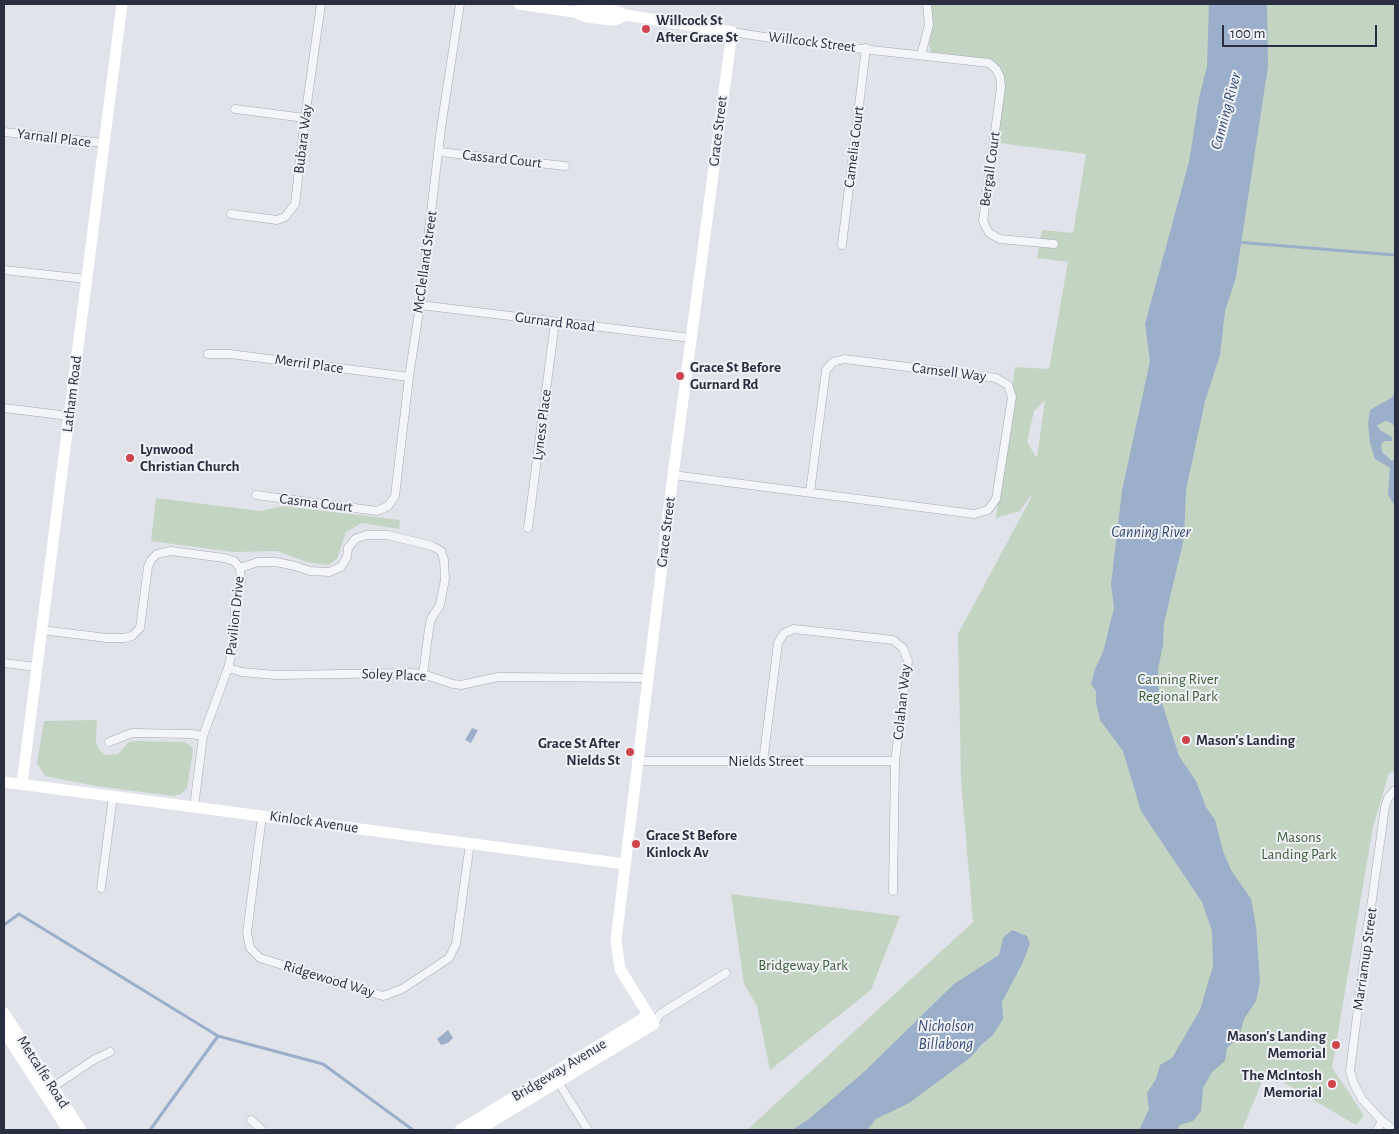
<!DOCTYPE html>
<style>
body{margin:0}
#map{position:relative;width:1399px;height:1134px;overflow:hidden;background:#e1e3ea;font-family:"Alegreya Sans",sans-serif}
canvas{display:block}
.frame{position:absolute;inset:0;border:5px solid #292f41;pointer-events:none}
.scale{position:absolute;left:1222px;top:25px;width:155px;height:22px;box-sizing:border-box;border:2px solid #292f41;border-top:0;padding-left:6px;font-size:15px;line-height:18px;white-space:nowrap;color:#292f41;-webkit-text-stroke:4px #f0f2f7;paint-order:stroke}
</style>
<div id="map">
<canvas width="1399" height="1134"></canvas>
<div class="frame"></div>
<div class="scale">100 m</div>
</div>
<script>
const ctx = document.querySelector('canvas').getContext('2d');
ctx.lineJoin = 'round';
function fill(path, color) {
  ctx.fillStyle = color;
  ctx.fill(path, 'evenodd');
}
function shape(rows) {
  const path = new Path2D();
  for (const r of rows) {
    path.moveTo(r[0], r[1]);
    for (let i = 2; i < r.length; i += 2) path.lineTo(r[i], r[i + 1]);
  }
  return path;
}
function strokePath(path, color, width, dash) {
  ctx.strokeStyle = color;
  ctx.lineWidth = width;
  ctx.lineCap = dash ? 'butt' : 'round';
  ctx.setLineDash(dash || []);
  ctx.stroke(path);
}
function label(font, color, halo, rows, align = 'center') {
  ctx.font = font + ' "Alegreya Sans",sans-serif';
  ctx.lineWidth = 4;
  ctx.setLineDash([]);
  ctx.textBaseline = 'middle';
  ctx.strokeStyle = halo;
  ctx.fillStyle = color;
  for (const [text, x, y, turn = 0] of rows) {
    ctx.save();
    ctx.translate(x, y);
    ctx.rotate((+turn || 0) * Math.PI / 180);
    ctx.textAlign = isNaN(turn) ? turn : align;
    if (halo) ctx.strokeText(text, 0, 0);
    ctx.fillText(text, 0, 0);
    ctx.restore();
  }
}
fill(shape([
 [924,4,1395,4,1395,771,1389,773,1373,827,1332,1068,1364,1115,1356,1125,1266,1072,1242,1130,747,1130,973,922,961,780,958,634,1031,498,1031,495,1020,511,996,518,1015,367,1049,369,1068,262,1037,258,1042,230,1073,233,1086,154,999,143,999,67,931,56],
 [1045,400,1037,457,1036,457,1027,442,1034,411],
 [156,498,260,511,284,506,400,520,399,529,362,523,346,532,337,559,328,565,307,562,277,551,234,552,151,541],
 [97,720,96,743,100,751,106,755,118,754,129,742,137,741,184,742,190,745,193,750,187,788,181,794,173,796,96,786,45,776,37,763,44,721],
 [731,894,900,916,871,990,770,1070,757,1006,744,984]
]), '#c4d4c2');
fill(shape([
 [1209,4,1267,4,1268,66,1236,277,1225,311,1220,355,1205,401,1186,490,1184,538,1164,623,1163,645,1158,669,1159,694,1179,756,1196,781,1206,807,1215,820,1223,851,1231,870,1251,899,1256,926,1260,981,1256,1001,1244,1019,1239,1037,1227,1048,1225,1061,1212,1072,1203,1088,1201,1111,1193,1121,1179,1125,1178,1130,1139,1130,1149,1109,1147,1093,1156,1079,1160,1065,1172,1058,1200,1010,1213,966,1212,931,1202,902,1141,811,1123,751,1100,720,1096,702,1096,691,1091,684,1095,669,1103,652,1114,608,1111,584,1122,491,1150,361,1145,324,1189,162,1199,98,1207,66],
 [1395,393,1395,427,1390,422,1386,421,1377,425,1380,430,1392,437,1392,441,1385,441,1381,444,1382,452,1392,461,1395,459,1395,506,1388,495,1390,468,1375,459,1370,443,1368,424,1370,410,1391,398],
 [472,728,478,730,471,743,465,740],
 [1012,930,1027,936,1030,944,1022,964,1002,1002,1003,1019,993,1035,982,1044,971,1057,909,1103,876,1119,867,1130,792,1130,809,1119,865,1071,954,984,999,955,1003,938],
 [448,1030,453,1038,448,1043,441,1045,437,1039]
]), '#9baeca');
strokePath(shape([
 [1236,242,1395,255],
 [4,925,19,914,218,1036,323,1064,413,1130],
 [150,1130,218,1036]
]), '#9baeca', 3);
const street = shape([
 [732,32,790,41,989,63,996,69,1000,77,1001,87,983,221,989,233,1000,239,1054,244],
 [921,55,929,25,927,4],
 [235,109,305,118],
 [4,132,104,143],
 [440,152,565,166],
 [231,214,277,220,285,217,295,204,305,118,321,4],
 [842,245,866,48],
 [4,270,86,279],
 [420,305,691,338],
 [208,354,230,354,409,377],
 [4,408,69,416],
 [673,475,974,514,988,510,996,499,1012,397,1008,385,996,378,844,359,833,362,826,370,810,492],
 [256,495,377,511,388,506,395,496,409,377,420,305,441,128,460,4],
 [528,528,555,322],
 [240,568,258,562,276,562,295,566,310,571,329,572,341,567,347,557,348,548,355,539,366,535,388,535,432,546,441,551,444,560,445,579,440,605,431,619,429,629,423,674],
 [41,630,107,638,124,638,132,636,140,628,148,567,151,560,157,554,171,551,224,558,234,561,240,568,241,582,235,605,235,630,232,652,228,668,203,736,194,807],
 [4,663,36,667],
 [228,668,242,672,275,675,410,673,423,674,453,684,461,685,498,677,648,678],
 [109,742,132,733,191,734,203,736],
 [638,761,895,761],
 [763,762,778,643,784,633,794,629,893,640,903,648,908,661,895,761,893,891],
 [262,816,247,933,250,948,260,958,383,996,402,989,449,958,456,944,470,843],
 [101,888,113,796],
 [654,1024,660,1014,668,1009,726,973],
 [557,1080,588,1130],
 [50,1089,95,1059,110,1052],
 [251,1120,262,1130],
 [1377,1130,1382,1121],
 [1394,1130,1382,1121,1362,1099,1354,1084,1350,1071,1366,946,1366,934,1370,914,1385,807,1388,798,1395,790]
]);
strokePath(street, '#a6a9b4', 9);
strokePath(street, '#f3f5f8', 8);
strokePath(shape([
 [519,4,574,12,586,17,603,19,615,20,626,15],
 [4,782,625,864],
 [22,784,122,4],
 [4,1013,81,1130],
 [4,1031,68,1130],
 [460,1130,649,1015],
 [478,1130,654,1024,620,969,616,940,673,475,732,32,626,15,616,11,588,8,574,12]
]), '#fff', 11);
for (const [x, y, r, color] of [
 [646,29,5,"#cf454d"],
 [680,376,5,"#cf454d"],
 [130,458,5,"#cf454d"],
 [1186,740,5,"#cf454d"],
 [630,752,5,"#cf454d"],
 [636,844,5,"#cf454d"],
 [1336,1045,5,"#cf454d"],
 [1332,1084,5,"#cf454d"]
]) {
  const dot = new Path2D();
  dot.arc(x, y, r, 0, 2 * Math.PI);
  ctx.fillStyle = color;
  ctx.fill(dot);
  strokePath(dot, '#f0f2f7', 2);
}
label('bold 15px', '#292f41', '#f0f2f7', [
 ["Willcock St",656,20],
 ["After Grace St",656,37],
 ["Grace St Before",690,367],
 ["Gurnard Rd",690,384],
 ["Lynwood",140,449],
 ["Christian Church",140,466],
 ["Mason's Landing",1196,740],
 ["Grace St After",620,743,"right"],
 ["Nields St",620,760,"right"],
 ["Grace St Before",646,835],
 ["Kinlock Av",646,852],
 ["Mason's Landing",1326,1036,"right"],
 ["Memorial",1326,1053,"right"],
 ["The McIntosh",1322,1075,"right"],
 ["Memorial",1322,1092,"right"]
], 'left');
label('15px', '#292f41', '#f0f2f7', [
 ["Willcock Street",812,42,7],
 ["Grace Street",718,131,-83],
 ["Yarnall Place",54,138,7],
 ["Bubara Way",303,139,-83],
 ["Camelia Court",854,147,-83],
 ["Cassard Court",502,159,6],
 ["Bergall Court",990,169,-82],
 ["McClelland Street",425,262,-82],
 ["Gurnard Road",555,322,7],
 ["Merril Place",309,364,8],
 ["Camsell Way",949,372,7],
 ["Latham Road",72,394,-83],
 ["Lyness Place",542,425,-83],
 ["Casma Court",316,503,7],
 ["Grace Street",666,532,-83],
 ["Pavilion Drive",235,616,-84],
 ["Soley Place",394,675,2],
 ["Colahan Way",902,702,-84],
 ["Nields Street",766,761],
 ["Kinlock Avenue",314,822,8],
 ["Marriamup Street",1365,959,-82],
 ["Ridgewood Way",329,979,17],
 ["Bridgeway Avenue",559,1070,-31],
 ["Metcalfe Road",43,1072,57]
]);
label('15px', '#3a5d36', '#f0f2f7', [
 ["Canning River",1178,679],
 ["Regional Park",1178,696],
 ["Masons",1299,837],
 ["Landing Park",1299,854],
 ["Bridgeway Park",803,965]
]);
label('italic 16px', '#334a76', '#f0f2f7', [
 ["Canning River",1226,111,-75],
 ["Canning River",1151,532],
 ["Nicholson",946,1026],
 ["Billabong",946,1044]
]);
</script>
